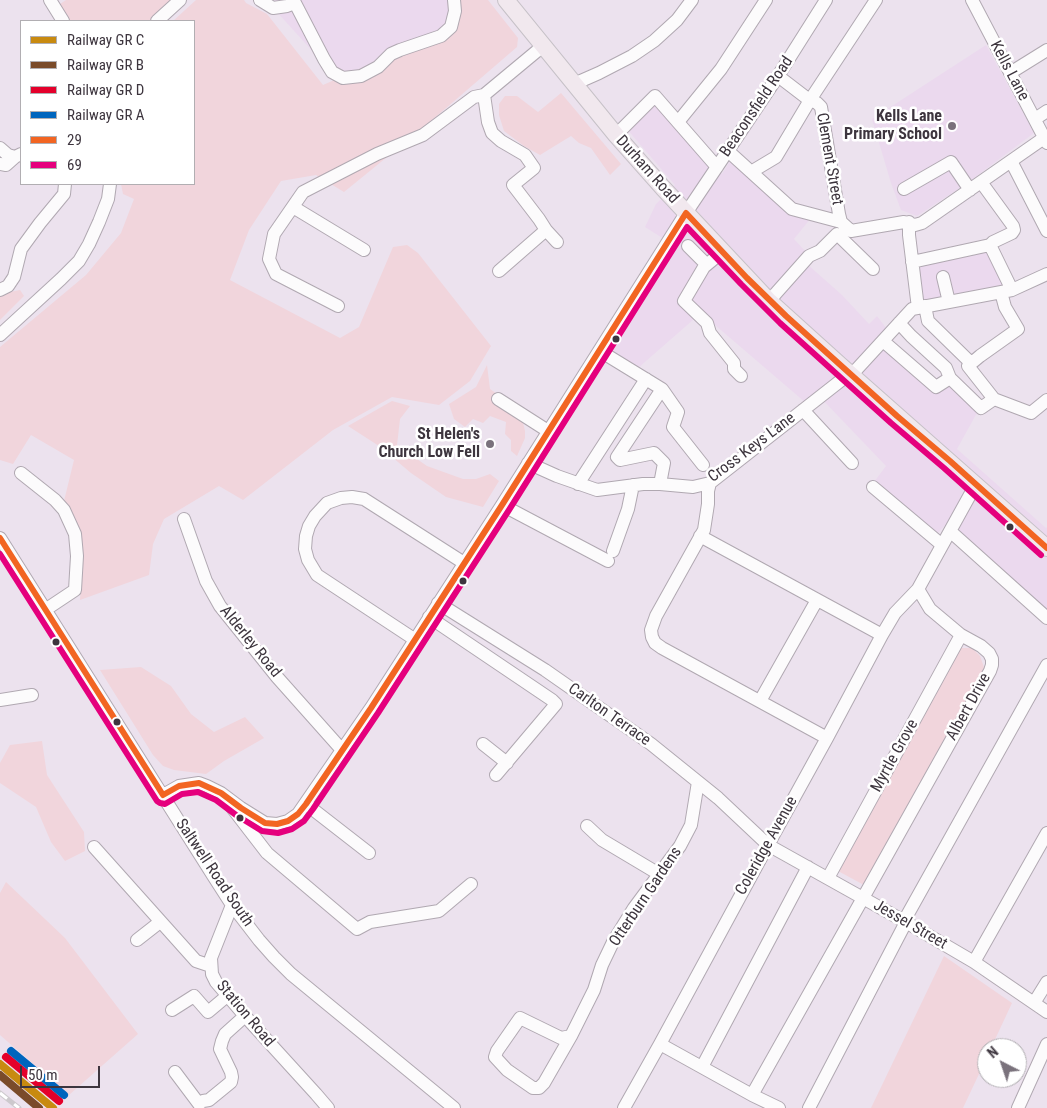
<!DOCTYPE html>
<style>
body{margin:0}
#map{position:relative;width:1047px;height:1108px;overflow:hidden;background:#ece2ee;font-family:"Roboto Condensed",sans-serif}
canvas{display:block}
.legend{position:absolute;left:20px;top:20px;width:175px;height:165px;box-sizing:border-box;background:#fff;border:1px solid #b1aeb2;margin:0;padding:6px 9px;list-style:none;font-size:15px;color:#3d353e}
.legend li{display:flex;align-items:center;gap:10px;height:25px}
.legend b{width:25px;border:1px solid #b1aeb2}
.north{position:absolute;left:977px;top:1038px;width:50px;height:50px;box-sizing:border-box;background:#fff;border:1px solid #b1aeb2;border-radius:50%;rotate:319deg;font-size:14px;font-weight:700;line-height:20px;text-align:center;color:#3d353e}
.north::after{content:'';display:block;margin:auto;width:18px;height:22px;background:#7a727c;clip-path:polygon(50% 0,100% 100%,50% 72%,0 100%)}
.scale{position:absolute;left:20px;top:1066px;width:80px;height:22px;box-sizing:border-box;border:2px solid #3d353e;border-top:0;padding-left:6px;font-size:15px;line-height:18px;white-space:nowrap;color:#3d353e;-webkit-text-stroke:4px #fff;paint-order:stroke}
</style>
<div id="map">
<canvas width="1047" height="1108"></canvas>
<ul class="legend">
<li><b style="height:6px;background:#c88a10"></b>Railway GR C</li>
<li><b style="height:6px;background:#7a4b2a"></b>Railway GR B</li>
<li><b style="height:6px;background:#e4002b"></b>Railway GR D</li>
<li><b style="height:6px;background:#0065bd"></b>Railway GR A</li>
<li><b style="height:6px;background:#f26522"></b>29</li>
<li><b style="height:6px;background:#e5007d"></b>69</li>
</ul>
<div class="north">N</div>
<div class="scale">50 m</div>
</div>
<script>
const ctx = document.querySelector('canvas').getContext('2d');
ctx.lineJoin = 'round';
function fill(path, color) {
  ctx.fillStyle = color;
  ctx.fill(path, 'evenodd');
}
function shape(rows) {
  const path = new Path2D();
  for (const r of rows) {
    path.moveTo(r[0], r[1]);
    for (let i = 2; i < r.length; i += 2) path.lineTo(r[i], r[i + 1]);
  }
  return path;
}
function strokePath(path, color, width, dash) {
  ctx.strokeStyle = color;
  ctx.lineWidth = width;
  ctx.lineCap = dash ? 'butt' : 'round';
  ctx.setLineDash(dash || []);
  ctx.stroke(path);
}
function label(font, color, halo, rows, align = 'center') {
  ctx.font = font + ' "Roboto Condensed",sans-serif';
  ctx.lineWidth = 5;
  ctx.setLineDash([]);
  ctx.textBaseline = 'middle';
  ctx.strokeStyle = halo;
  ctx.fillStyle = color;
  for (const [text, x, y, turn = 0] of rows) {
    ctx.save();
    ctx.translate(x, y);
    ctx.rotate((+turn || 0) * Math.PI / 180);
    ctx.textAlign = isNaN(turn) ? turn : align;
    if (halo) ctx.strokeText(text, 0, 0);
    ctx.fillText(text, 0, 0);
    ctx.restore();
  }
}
fill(shape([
 [266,0,488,0,355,98],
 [986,45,1034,133,966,184,917,216,901,210,891,183,872,119],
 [655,100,722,174,732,158,811,218,794,239,806,252,807,264,842,295,869,324,877,316,886,328,888,347,938,391,950,385,978,411,957,449,1046,528,1047,527,1047,616,946,524,935,536,874,482,886,466,818,395,806,403,701,313,638,368,610,350,675,246,645,227,656,204,675,185,626,128],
 [986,249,1004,286,923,301,919,265]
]), '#ebd9ee');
fill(shape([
 [66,0,173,0,150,21,66,21,57,6],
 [196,0,244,0,246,3,267,14,323,85,402,50,449,33,460,16,461,6,460,0,488,0,518,38,517,47,424,127,344,192,316,175,281,181,249,230,230,280,340,338,359,327,393,247,407,245,418,253,491,346,470,381,439,405,392,397,333,430,243,500,219,486,164,519,153,544,149,575,80,600,82,564,64,501,74,460,31,435,13,464,0,460,0,347,86,275,121,233,134,199,123,194,121,184,194,184,194,21,173,21],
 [561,93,621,164,610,175,591,148,579,143,571,136,540,155,524,146,504,131,499,115,499,104,505,96,517,96,538,112],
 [20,290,24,296,0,320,0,294],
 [487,365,490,389,520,410,525,431,525,438,517,456,511,451,511,440,505,434,506,422,490,416,483,423,473,419,465,427,454,419,449,404,476,387],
 [392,401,410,406,400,419,397,445,427,466,463,479,476,479,490,474,499,481,483,507,446,497,411,473,379,446,348,426],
 [961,648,972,648,980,656,985,670,864,885,838,871],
 [141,667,171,686,191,714,214,732,245,717,264,738,224,761,206,774,174,770,163,766,153,755,100,670],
 [42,741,47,775,84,832,85,851,65,861,51,842,36,807,0,783,0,763,10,745],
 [6,882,65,938,138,1034,69,1095,0,1035,0,893],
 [944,956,1012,1003,991,1048,987,1048,987,1057,963,1108,871,1108]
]), '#f1d5dc');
const minor = shape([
 [50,0,63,21],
 [260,0,273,8,287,6,295,3,324,59,332,72,343,78,361,76,378,67,391,54,400,50,441,36,451,27,455,11,454,0],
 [972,0,1047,143],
 [157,21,180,0],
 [543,46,484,95,488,122,492,133,501,141,525,155,534,168,513,185,539,219,546,230,557,242],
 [1010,73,1047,50],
 [778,76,808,99,817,103,821,107,839,214,841,222,851,231,904,222,915,225,922,223,1044,138],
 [574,84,599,73,632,56,654,41,677,20,692,0],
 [1035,119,1047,111],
 [678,122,721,69,766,0],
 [616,135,655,96,717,167],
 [0,148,8,155,15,157,21,154],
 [728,151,792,209,841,222],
 [1011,161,1047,231],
 [0,164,6,165,15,157],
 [751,172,776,157,810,100,876,0],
 [981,182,1013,226,1014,230,1012,233,993,242,990,245,1012,290],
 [904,189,951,162,970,190],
 [293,207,364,250],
 [909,222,909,235,918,308],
 [688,246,706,264],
 [722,252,704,267,684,301,707,323,710,333,734,363,734,369,741,376],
 [912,262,990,245],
 [499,271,546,230],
 [943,277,949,302],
 [0,290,8,286,14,277,21,249,40,223,64,194,65,184],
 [769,301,809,256,820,251,837,234,873,269],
 [338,306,276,274,269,259,274,234,303,192,377,154,423,135,474,97,484,95],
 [925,306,928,321,971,363],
 [899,323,911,336,946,368,950,378],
 [0,335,61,279,79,261,89,244,99,222,108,199,110,184],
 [883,341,936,387,950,378,981,408,994,399,1031,413,1047,400],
 [600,351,662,389,678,412,673,427,703,465],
 [498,399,548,431],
 [994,399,968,366,980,356,1018,329,1005,307,1001,292],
 [803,410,852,463],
 [528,463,557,476,597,490,643,484,660,484,693,487,710,483,844,378,856,370,912,309,1012,290,1047,274],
 [21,473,55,500,64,510,75,534,77,556,75,590,45,610],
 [710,483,708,491,708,504,704,530,656,616,651,630,652,637,655,643,662,648,827,738],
 [578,484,646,379],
 [660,484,664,463,654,453,620,460,617,457,662,389],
 [873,487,942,545],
 [502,505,608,561],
 [184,519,206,581,220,606,277,677,342,750],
 [950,531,1047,618],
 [700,536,882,635],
 [0,538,214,877,232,905,259,940,274,957,291,974,454,1108],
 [613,551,628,509,633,485],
 [438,603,545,670,651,744,718,798,768,845,904,921,974,962,1047,1012],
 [429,617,552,700,556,704,496,775],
 [414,639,317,575,308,560,305,549,306,536,309,526,315,516,327,503,341,498,352,497,364,499,464,563],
 [0,700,32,695],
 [760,701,817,600],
 [483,744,507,763],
 [163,795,179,786,199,783,207,786,221,793,241,808,265,823,277,824,288,821,298,814,371,708,502,505,686,213,778,76,826,0],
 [306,804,369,853],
 [230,805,267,853,357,929,370,922,439,911,471,884],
 [587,826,602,840,659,874],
 [94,847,196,961,211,966],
 [828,878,961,635],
 [232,905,211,958,212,974,216,982,245,1016,316,1094,328,1108],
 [904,921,1047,665],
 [137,940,160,922],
 [974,962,1047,833],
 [1034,1003,1047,982],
 [172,1010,194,996,208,1012,227,996],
 [571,1036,561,1038,520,1018,497,1051,495,1057,507,1070,533,1088,539,1088,544,1083,571,1036,594,990,602,965,613,942,634,908,680,846,691,825,698,782],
 [660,1044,752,1095,779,1108],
 [702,1067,808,867],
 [175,1072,199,1104,203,1101,209,1100,231,1082,232,1077,231,1072,220,1049,222,1041,225,1034,245,1016],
 [752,1095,863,898,990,671,992,665,992,659,989,653,981,646,961,635,930,609,918,589,976,484],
 [624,1108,660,1044,768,845,827,738,882,635,895,613,918,589],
 [809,1108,906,922],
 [1018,1108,1047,1044]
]);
const major = shape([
 [506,0,616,135,663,188,769,301,841,366,1047,548]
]);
strokePath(minor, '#b0a8b1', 14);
strokePath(major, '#c6c1c7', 18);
strokePath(minor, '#fcfbfc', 12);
strokePath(major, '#f1e8ee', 16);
const rail = shape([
 [0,1093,19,1108]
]);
strokePath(rail, '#cdc9cd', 5);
strokePath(rail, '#fff', 3, [9]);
strokePath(shape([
 [0,538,163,795,179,786,199,783,221,793,241,808,265,823,277,824,288,821,298,814,306,804,371,708,502,505,686,213,747,278,786,316,897,416,950,461,1047,548]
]), '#f26522', 6);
strokePath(shape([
 [0,554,157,801,160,803,165,804,182,794,198,792,216,800,236,815,262,831,278,833,292,829,304,821,313,809,378,713,509,510,687,227,741,284,780,323,891,423,944,468,1041,555]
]), '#e5007d', 6);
strokePath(shape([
 [0,1064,53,1108]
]), '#c88a10', 8);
strokePath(shape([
 [0,1075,39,1108]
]), '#7a4b2a', 8);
strokePath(shape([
 [6,1057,59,1101]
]), '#e4002b', 8);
strokePath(shape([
 [11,1051,64,1095]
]), '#0065bd', 8);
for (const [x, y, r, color] of [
 [952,126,5,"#7a727c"],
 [616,339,4.5,"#3d353e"],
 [490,444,5,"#7a727c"],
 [1010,527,4.5,"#3d353e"],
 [463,581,4.5,"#3d353e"],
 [56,642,4.5,"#3d353e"],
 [117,722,4.5,"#3d353e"],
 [240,818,4.5,"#3d353e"]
]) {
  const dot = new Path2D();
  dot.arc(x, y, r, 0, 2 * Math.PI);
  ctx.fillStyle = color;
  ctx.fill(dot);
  strokePath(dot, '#fff', 2);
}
label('16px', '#3d353e', '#fff', [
 ["Kells Lane",1009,71,62],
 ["Beaconsfield Road",757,107,-56],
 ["Clement Street",829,159,80],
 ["Durham Road",647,170,48],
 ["Cross Keys Lane",752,448,-37],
 ["Alderley Road",250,642,51],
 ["Albert Drive",969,707,-61],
 ["Carlton Terrace",609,715,35],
 ["Myrtle Grove",895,756,-61],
 ["Coleridge Avenue",767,846,-61],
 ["Saltwell Road South",214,873,56],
 ["Otterburn Gardens",646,897,-56],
 ["Jessel Street",910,925,30],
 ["Station Road",245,1014,50]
]);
label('bold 16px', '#3d353e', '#fff', [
 ["Kells Lane",942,117],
 ["Primary School",942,135],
 ["St Helen's",480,435],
 ["Church Low Fell",480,453]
], 'right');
</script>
